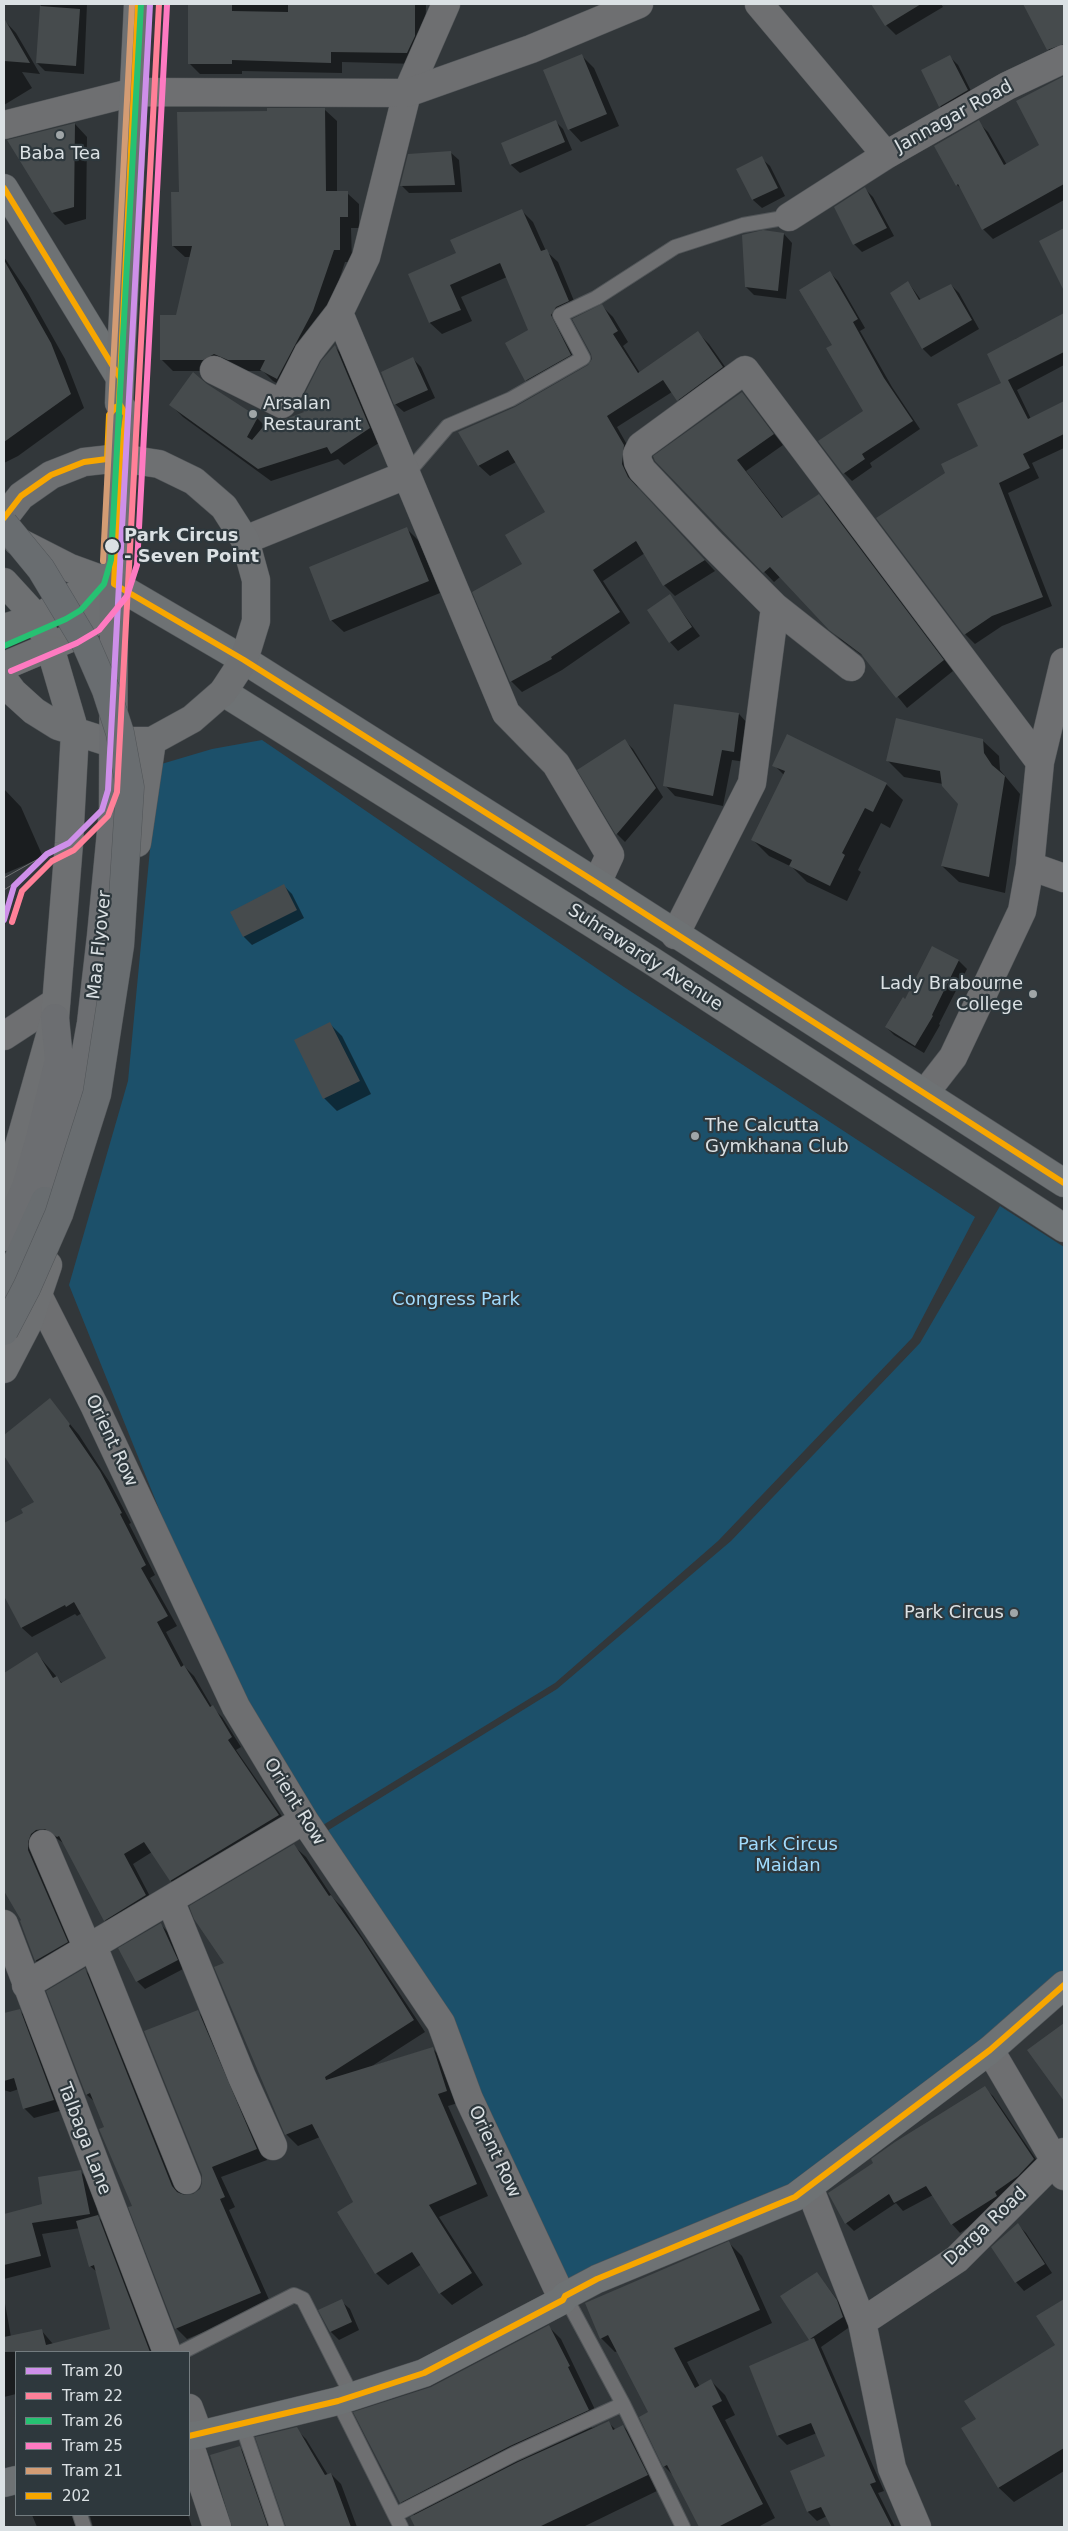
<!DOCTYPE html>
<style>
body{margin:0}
#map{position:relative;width:1068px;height:2531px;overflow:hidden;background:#32373a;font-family:"DejaVu Sans",sans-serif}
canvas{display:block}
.frame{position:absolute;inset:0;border:5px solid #dbe1e4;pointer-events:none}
.legend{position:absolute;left:15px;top:2351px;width:175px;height:165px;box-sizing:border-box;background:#2e383d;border:1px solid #737c80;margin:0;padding:6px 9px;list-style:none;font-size:15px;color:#dbe1e4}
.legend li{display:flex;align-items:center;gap:10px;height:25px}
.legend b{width:25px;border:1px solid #737c80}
</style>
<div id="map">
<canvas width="1068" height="2531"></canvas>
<div class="frame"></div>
<ul class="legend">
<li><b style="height:6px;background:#ce8fe9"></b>Tram 20</li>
<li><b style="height:6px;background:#ff8098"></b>Tram 22</li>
<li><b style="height:6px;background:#26c172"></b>Tram 26</li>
<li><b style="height:6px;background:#fe7ac1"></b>Tram 25</li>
<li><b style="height:6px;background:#d39c74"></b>Tram 21</li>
<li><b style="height:6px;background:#f7a600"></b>202</li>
</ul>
</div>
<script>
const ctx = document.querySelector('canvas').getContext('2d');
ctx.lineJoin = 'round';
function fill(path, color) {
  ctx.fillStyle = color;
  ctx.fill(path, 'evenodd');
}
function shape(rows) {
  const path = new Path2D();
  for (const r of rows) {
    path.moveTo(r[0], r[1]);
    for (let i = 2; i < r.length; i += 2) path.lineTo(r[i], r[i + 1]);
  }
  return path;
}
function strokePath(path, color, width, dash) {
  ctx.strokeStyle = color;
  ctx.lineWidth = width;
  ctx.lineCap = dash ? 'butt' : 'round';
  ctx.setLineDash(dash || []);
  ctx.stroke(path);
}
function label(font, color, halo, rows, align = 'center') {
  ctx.font = font + ' "DejaVu Sans",sans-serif';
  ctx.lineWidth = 4.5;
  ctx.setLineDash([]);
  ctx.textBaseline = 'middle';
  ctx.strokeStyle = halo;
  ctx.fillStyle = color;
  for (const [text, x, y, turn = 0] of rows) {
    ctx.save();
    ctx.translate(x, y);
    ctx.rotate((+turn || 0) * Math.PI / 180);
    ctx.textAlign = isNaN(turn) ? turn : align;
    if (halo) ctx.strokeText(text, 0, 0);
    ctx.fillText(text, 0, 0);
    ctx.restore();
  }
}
fill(shape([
 [262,740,624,987,975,1217,912,1338,718,1541,555,1683,323,1825,264,1733,184,1571,69,1285,128,1081,158,765,212,749],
 [1000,1206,1064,1247,1064,1978,789,2187,566,2280,481,2103,454,2018,327,1831,557,1689,731,1541,920,1343]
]), '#1c506a');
fill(shape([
 [41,4,87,4,84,74,45,71,37,63],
 [189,4,426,4,425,48,418,64,342,62,342,73,242,71,242,74,200,74,189,63],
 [873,4,941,4,943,7,896,35,886,25],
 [1024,4,1064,4,1064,57,1058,59,1048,49],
 [5,21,16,33,40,74,22,72,32,88,4,105],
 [581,55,594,68,619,126,581,142,569,129],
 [950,57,958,65,975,99,948,114,940,106],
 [1064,78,1064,200,993,239,983,229,963,190,957,185,936,146,978,122,988,132,1007,165,1041,145,1018,102],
 [325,110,337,121,337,192,347,193,359,204,359,228,351,228,352,262,345,262,325,322,289,390,273,381,263,371,173,371,161,359,177,316,191,257,185,257,173,246,180,193],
 [555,121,563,129,572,150,520,173,511,165,502,144],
 [75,124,87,137,86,219,65,225,53,213],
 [450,152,459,160,462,192,409,193,401,185],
 [761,158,770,166,785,196,762,208,753,200,738,169],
 [865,189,873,197,894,236,862,252,854,244],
 [522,211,533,222,546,251,558,262,579,313,564,321,563,331,582,367,538,392,526,380,530,331,507,277,461,297,472,321,442,334,430,323,409,274,457,254],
 [784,234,792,243,786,299,754,295,746,287],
 [4,257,28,293,65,359,84,408,18,456,4,463],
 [830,273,838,281,865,328,860,331,892,387,920,429,870,463,872,467,852,481,844,473,865,412,834,345],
 [908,282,921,300,951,285,959,293,979,329,931,357,923,349,891,293],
 [602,306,613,317,628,342,623,346,640,373,698,333,709,344,733,378,688,411,672,392,617,427,634,457,633,476,639,490,715,571,675,596,664,585,645,553,603,581,630,623,562,670,522,692,511,681,524,565,546,513,516,462,490,476,479,466,460,432,516,408,589,366,593,359],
 [1064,316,1064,365,1017,390,1031,419,1060,405,1064,409,1064,448,1032,463,1039,478,1008,493,1052,606,1002,626,975,644,965,634,946,473,979,446,1003,383,1015,339],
 [335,347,347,359,382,441,344,465,338,459,271,481,183,417,171,405,206,385,257,418,265,426,284,421,306,412],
 [413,359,421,367,435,398,404,412,395,404],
 [742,393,783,445,746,471,783,518,818,495,829,505,953,671,907,708,867,659,841,640,780,577,774,582,655,458],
 [407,529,419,541,440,593,344,632,331,620],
 [670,596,700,636,678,651,670,642,649,610],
 [739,714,749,725,745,762,732,760,723,806,675,796,665,785],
 [982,740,999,756,1000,770,1020,794,1005,893,959,882,942,866,959,804,943,784,904,777,887,760],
 [625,741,633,749,663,797,625,842,617,834,579,770],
 [774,765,886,784,903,800,890,828,881,823,858,870,861,872,847,901,807,882,792,867,769,856,753,840,784,775],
 [4,789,21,807,43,857,4,874],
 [284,886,292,894,304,918,252,945,244,937,231,913],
 [933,947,959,961,967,969,939,1024,940,1025,924,1053,894,1035,886,1027,905,1000],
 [330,1024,342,1036,371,1094,337,1111,324,1098,296,1041],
 [50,1400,79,1435,110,1483,131,1523,129,1524,155,1575,150,1578,177,1626,166,1632,184,1666,194,1676,212,1707,222,1717,241,1747,236,1750,288,1825,181,1890,171,1881,152,1852,133,1864,155,1906,115,1930,105,1920,65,1844,56,1838,46,1839,77,1952,46,1970,36,1961,21,1922,23,1920,4,1888,4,1878,6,1876,4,1873,4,1759,6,1758,4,1754,4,1674,37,1654,62,1683,108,1659,82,1613,77,1616,75,1614,32,1637,22,1628,4,1594,8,1590,4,1583,4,1526,40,1543,36,1502,4,1456,4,1436],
 [294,1846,306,1857,333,1898,343,1908,425,2032,372,2066,432,2048,444,2060,458,2103,448,2106,488,2196,439,2217,483,2285,452,2305,440,2293,422,2264,388,2285,376,2273,354,2203,320,2137,298,2146,286,2134,226,1964],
 [161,1925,169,1933,185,1968,145,1989,137,1981],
 [85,1970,95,1980,182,2195,194,2195,201,2190,204,2183,197,2011,208,2022,267,2160,221,2177,235,2207,229,2210,271,2304,187,2339,176,2328,106,2128,96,2103,87,2095,48,1992],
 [19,2010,29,2020,63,2110,34,2118,24,2108,19,2089,10,2092,4,2090,4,2014],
 [1064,2024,1064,2099,1029,2050],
 [984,2088,993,2096,1042,2168,1004,2204,960,2233,952,2224,933,2195,903,2211,896,2203,854,2231,846,2223],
 [81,2172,92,2183,99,2218,109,2228,156,2352,16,2352,16,2394,4,2397,4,2298,11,2337,41,2330,53,2344,111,2330,97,2272,90,2266,80,2228,42,2234,51,2267,4,2279,4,2215,44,2205],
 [1018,2225,1026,2233,1052,2273,1024,2291,1016,2282,993,2247],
 [729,2243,742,2256,772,2323,687,2362,700,2387,711,2381,725,2395,735,2415,725,2420,775,2518,758,2527,701,2527,674,2476,664,2466,641,2417,650,2413,618,2351,615,2352,601,2338],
 [817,2273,845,2310,851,2326,821,2347,884,2491,878,2493,895,2527,833,2527,827,2516,817,2521,808,2512,791,2471,826,2457,817,2433,787,2445,778,2436,750,2367,811,2340,782,2296],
 [1064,2300,1064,2471,1014,2502,999,2488,963,2429,977,2420,1056,2345,1038,2317],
 [341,2301,350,2309,359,2330,339,2340,331,2332],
 [549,2327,561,2339,601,2422,591,2427,592,2428,609,2423,616,2430,623,2426,637,2440,661,2489,583,2527,417,2527,412,2518,415,2516,401,2502,432,2388],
 [296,2429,306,2439,328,2475,331,2474,341,2484,357,2527,286,2527],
 [239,2447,249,2457,274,2527,233,2527],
 [32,2515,188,2515,192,2527,93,2527,90,2516,83,2518,81,2527,37,2527]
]), '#0007');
fill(shape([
 [288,4,415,4,415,36,407,53,331,52,331,63,232,60,232,64,188,64,188,5,232,5,232,11,288,12],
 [871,4,921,4,885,26],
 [1023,4,1064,4,1064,44,1047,50],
 [40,6,80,9,76,66,36,63],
 [4,18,30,63,4,61],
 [582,54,607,114,568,130,543,70],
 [950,55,968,90,939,107,921,70],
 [1064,76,1064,184,982,230,958,184,956,186,934,146,979,120,1004,165,1039,145,1016,101],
 [267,108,325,108,326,191,348,191,348,217,340,217,340,250,334,250,313,311,277,379,260,370,265,360,228,360,214,354,203,360,160,360,160,315,176,315,192,246,172,246,171,192,179,192,177,112,267,111],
 [556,120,565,142,510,165,501,143],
 [75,123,74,207,52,213,7,140],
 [451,151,455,185,400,186,408,154],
 [762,156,778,188,752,200,736,169],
 [865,187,887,228,853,245,834,207],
 [522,209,541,251,547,249,569,301,556,307,551,315,571,355,525,381,505,343,528,330,500,263,450,285,461,310,429,323,408,274,456,253,450,240],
 [1064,228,1064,291,1039,241],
 [763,230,784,233,778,291,745,287,742,235],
 [4,260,51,343,71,394,4,442],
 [830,271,858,319,853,322,884,378,913,421,862,454,865,459,843,474,818,441,863,411,826,348,832,345,799,290],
 [908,281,919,300,951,284,972,320,922,349,890,293],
 [602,304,618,331,613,334,638,373,698,331,723,367,677,401,663,380,607,416,624,445,622,464,628,477,705,560,663,586,636,541,593,570,620,612,551,657,552,659,510,682,472,592,522,564,505,535,545,512,508,450,478,466,458,432,515,407,588,365,592,359,591,354,572,319],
 [1064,313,1064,352,1008,380,1028,419,1064,401,1064,434,1023,454,1030,468,999,483,1043,597,992,616,964,635,876,518,945,473,941,464,978,446,957,404,1001,383,987,354],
 [335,345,370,428,331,454,327,447,258,469,169,405,193,372,207,384,258,417,247,437,252,440,268,421,283,420,304,412,299,405,321,361],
 [413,357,428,390,394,405,381,372],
 [742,392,774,434,737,460,782,518,819,494,944,660,896,698,861,654,829,630,770,567,763,573,655,461,653,456],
 [407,527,429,581,330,621,309,567],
 [670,594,692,627,669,643,647,610],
 [674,704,739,713,734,752,722,750,713,796,663,786],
 [896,718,983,739,984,753,992,765,1005,776,989,877,941,866,958,804,942,786,940,771,886,761],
 [787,734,887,783,873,812,865,808,842,853,845,855,830,886,789,866,792,860,751,840,785,771,772,766],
 [625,739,656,788,616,835,577,770],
 [284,884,297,910,243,937,230,912],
 [932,946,959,960,932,1015,933,1016,915,1046,885,1027,903,997,905,999],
 [330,1022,360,1081,323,1099,294,1040],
 [50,1398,70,1424,69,1426,100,1471,122,1513,120,1514,146,1565,141,1568,168,1616,157,1622,181,1667,184,1665,210,1707,213,1705,232,1737,228,1740,279,1815,170,1881,144,1842,124,1854,146,1895,104,1921,59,1836,57,1837,45,1829,36,1830,31,1834,28,1842,28,1850,68,1942,35,1961,20,1921,21,1920,4,1891,4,1673,37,1652,53,1678,57,1676,61,1683,106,1658,74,1602,66,1607,65,1605,21,1628,4,1596,4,1523,23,1513,21,1509,34,1502,4,1456,4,1435],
 [294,1844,329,1896,331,1895,362,1939,414,2020,325,2077,326,2080,433,2047,447,2091,438,2094,477,2184,429,2205,472,2273,439,2294,412,2252,375,2274,337,2212,353,2202,312,2124,285,2135,214,1967,224,1963,194,1919,189,1906],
 [161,1923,178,1960,136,1982,118,1948],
 [85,1968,172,2186,177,2192,184,2195,193,2194,200,2189,202,2183,202,2175,144,2031,198,2010,257,2149,212,2167,225,2197,220,2199,261,2293,175,2329,128,2207,132,2206,99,2129,104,2127,90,2093,86,2095,46,1991],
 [20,2009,54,2100,23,2109,14,2078,4,2081,4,2013],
 [1064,2023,1064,2101,1027,2050],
 [985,2086,1034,2159,1018,2176,995,2192,997,2196,951,2225,926,2186,894,2203,889,2194,845,2224,828,2193,873,2163,871,2159,895,2142],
 [81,2170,90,2214,32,2223,41,2256,4,2265,4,2214,42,2204,38,2177],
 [98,2215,150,2352,4,2352,4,2337,42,2329,46,2345,110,2329,94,2265,89,2267,76,2221],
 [1018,2223,1045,2264,1015,2283,991,2247],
 [729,2241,760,2310,674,2348,695,2388,711,2379,722,2401,712,2406,763,2504,718,2527,699,2527,667,2465,663,2467,639,2417,648,2412,608,2335,600,2339,585,2303],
 [817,2272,837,2300,843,2317,810,2339,814,2338,876,2482,870,2484,892,2527,831,2527,821,2507,807,2512,790,2471,825,2456,811,2423,777,2436,749,2366,809,2340,780,2296],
 [342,2299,352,2322,330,2332,318,2310],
 [1064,2299,1064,2448,998,2488,961,2428,976,2419,964,2401,1055,2345,1036,2316],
 [549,2325,570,2366,568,2367,589,2410,510,2446,400,2503,353,2412,431,2387],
 [609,2421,613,2430,623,2425,648,2475,539,2527,415,2527,410,2517,518,2462],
 [297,2427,325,2475,331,2473,351,2527,286,2527,255,2437],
 [240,2446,268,2527,232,2527,210,2455]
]), '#464b4d');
const service = shape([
 [406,475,448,426,511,399,583,358,560,315,596,298,675,247,743,225,789,217],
 [565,2296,623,2404,683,2527],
 [182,2352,294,2295,303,2299,352,2396],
 [338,2401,401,2527],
 [242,2425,277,2527],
 [80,2515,84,2527],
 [395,2515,514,2454,623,2404]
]);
const minor = shape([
 [759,4,886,155,1007,86,1064,59],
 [789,217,886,155],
 [339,313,506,713,556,764,610,855,597,883],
 [214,370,282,404,308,353,339,313,366,257,407,93,446,4],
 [245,540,406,475],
 [851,667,775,607,713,545,642,470,638,462,637,454,641,446,745,370,1040,762,1030,866,1022,911,953,1057,925,1093],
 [1040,762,1064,662],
 [1030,866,1064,878],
 [675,935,752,783,775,607],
 [4,1036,56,1002],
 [38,1295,95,1407,236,1707,304,1820,441,2023,469,2099,563,2300],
 [43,1844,88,1949],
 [170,1900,242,2077,273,2146],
 [4,1924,167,2352],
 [93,1946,187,2180],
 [26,1985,304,1820],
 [990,2050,1064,2176],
 [809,2187,862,2322,892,2468,917,2527],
 [862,2322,957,2259,1064,2152],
 [189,2408,199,2435],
 [189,2443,217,2527]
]);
const tertiary = shape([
 [4,125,134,92,407,93,531,49,639,4]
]);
const secondary = shape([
 [4,188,120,378],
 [114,584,244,660,597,883,1064,1183],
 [223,692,652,961,1064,1228],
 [189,2436,199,2435,338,2401,424,2373,563,2300,565,2296,597,2279,795,2197,990,2050,1064,1985],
 [4,2483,16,2480]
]);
const primary = shape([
 [4,518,21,496,51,475,84,462,120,458,159,464,194,481,224,507,245,540,256,580,256,621,244,660,223,692,192,719,152,741,105,741,58,726,34,711,13,692,4,680],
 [17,541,70,568,114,584],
 [4,582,37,618,42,629,50,647,75,732,69,843,55,1018,16,1156,4,1190],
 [4,628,37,618,100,580],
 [4,666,68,639,94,622,104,606,114,584,120,458,126,415,119,403,120,378,138,4],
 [137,843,152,741],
 [4,1369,29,1321,48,1265]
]);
const trunk = shape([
 [45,1201,60,1163,76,1106,91,1023,101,936,113,811,114,584],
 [4,1237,26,1187,39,1142,59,1060,55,1018]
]);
const motorway = shape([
 [4,1290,45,1201]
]);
strokePath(service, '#515558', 16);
strokePath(minor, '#515558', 29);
strokePath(tertiary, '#515558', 29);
strokePath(secondary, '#515558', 29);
strokePath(primary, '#515558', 29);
strokePath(trunk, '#515558', 29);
strokePath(motorway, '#515558', 29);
strokePath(service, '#6e6f71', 14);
strokePath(minor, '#6e6f71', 28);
strokePath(tertiary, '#6e6f71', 28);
strokePath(secondary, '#6e7274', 28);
strokePath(primary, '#6e7072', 28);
strokePath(trunk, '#6c6e71', 28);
strokePath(motorway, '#696d70', 28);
strokePath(shape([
 [30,636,38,635,68,639,81,645,101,662,114,690],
 [4,645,66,619,82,610,106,582,110,562,117,380,139,4],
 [4,878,47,854],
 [4,890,24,877]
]), '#6e7071', 1);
const motorwayBridge = shape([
 [4,524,41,569,86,644,106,690,120,733,130,787,120,945,97,1094,59,1214,27,1287,4,1331]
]);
strokePath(motorwayBridge, '#515558', 29, []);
strokePath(motorwayBridge, '#696d70', 28);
strokePath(shape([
 [138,4,119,403,126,415,120,458,114,584,244,660,597,883,1064,1183],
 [4,188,120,378],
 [4,518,21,496,51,475,84,462,107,459,109,415,116,407],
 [189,2436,338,2401,424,2373,563,2300,565,2296,597,2279,795,2197,990,2050,1064,1985]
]), '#f7a600', 6);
strokePath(shape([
 [4,920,14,886,47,854,69,843,102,810,108,790,150,4]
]), '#ce8fe9', 6);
strokePath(shape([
 [12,922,22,891,52,861,74,850,108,816,117,792,159,4]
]), '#ff8098', 6);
strokePath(shape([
 [4,646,66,619,81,610,104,584,111,560,141,4]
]), '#26c172', 6);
strokePath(shape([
 [11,671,77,643,99,630,127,596,137,565,167,5]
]), '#fe7ac1', 6);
strokePath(shape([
 [103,561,132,4]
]), '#d39c74', 6);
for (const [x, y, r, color] of [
 [60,135,5,"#a0a6a8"],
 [253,414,5,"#a0a6a8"],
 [112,546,8,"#dbe1e4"],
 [1033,994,5,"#a0a6a8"],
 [695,1136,5,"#a0a6a8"],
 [1014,1613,5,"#a0a6a8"]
]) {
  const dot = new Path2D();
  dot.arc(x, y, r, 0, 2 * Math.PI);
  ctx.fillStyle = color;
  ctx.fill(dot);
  strokePath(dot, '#2e383d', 2);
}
label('18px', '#dbe1e4', '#2e383d', [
 ["Jannagar Road",954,117,-29],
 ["Maa Flyover",100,945,-84],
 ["Suhrawardy Avenue",645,958,33],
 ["Orient Row",111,1441,65],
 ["Orient Row",294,1802,58],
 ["Talbaga Lane",84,2139,69],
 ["Orient Row",494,2152,65],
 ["Darga Road",986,2227,-43]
]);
label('18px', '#dbe1e4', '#2e383d', [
 ["Baba Tea",60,154,"center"],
 ["Arsalan",263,404],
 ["Restaurant",263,425],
 ["Lady Brabourne",1023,984,"right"],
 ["College",1023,1005,"right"],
 ["The Calcutta",705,1126],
 ["Gymkhana Club",705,1147],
 ["Park Circus",1004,1613,"right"]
], 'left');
label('bold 18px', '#dbe1e4', '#2e383d', [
 ["Park Circus",124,536],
 ["- Seven Point",124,557]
], 'left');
label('18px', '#a1dcfe', '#2e383d', [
 ["Congress Park",456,1300],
 ["Park Circus",788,1845],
 ["Maidan",788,1866]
]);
</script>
